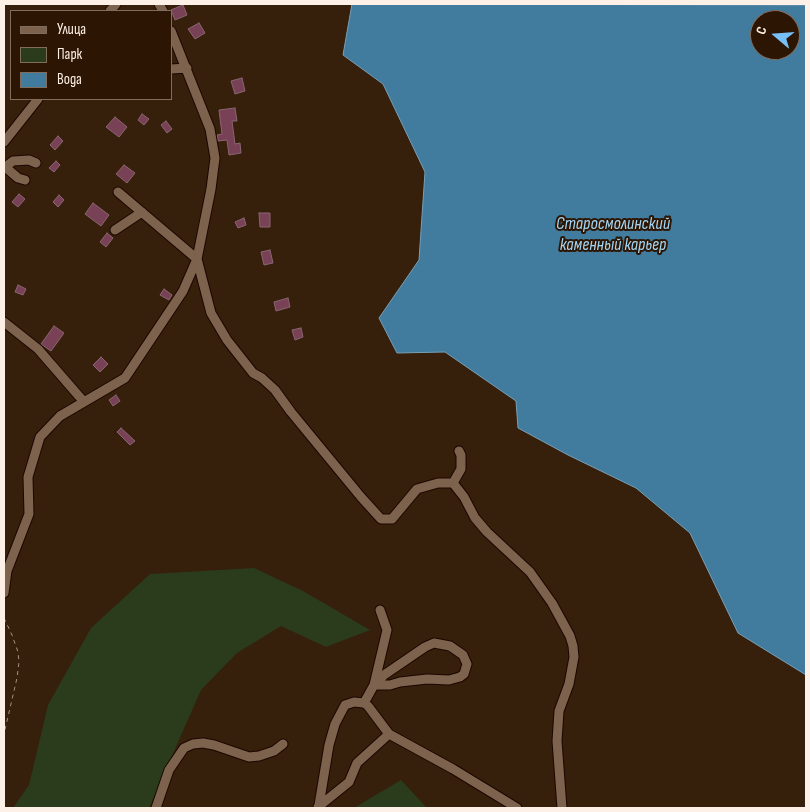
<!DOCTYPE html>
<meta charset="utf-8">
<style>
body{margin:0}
#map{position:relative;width:810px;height:812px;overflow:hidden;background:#361f0b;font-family:"Sofia Sans Condensed",sans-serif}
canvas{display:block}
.frame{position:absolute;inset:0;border:5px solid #fdf0e6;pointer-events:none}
.legend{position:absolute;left:10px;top:10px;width:162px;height:90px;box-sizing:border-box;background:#2c1503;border:1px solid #806d5e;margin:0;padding:6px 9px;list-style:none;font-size:15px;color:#fdf0e6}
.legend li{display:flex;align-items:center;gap:10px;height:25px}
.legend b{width:25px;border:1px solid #806d5e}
.north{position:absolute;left:750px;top:10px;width:50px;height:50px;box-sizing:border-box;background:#2c1503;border:1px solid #806d5e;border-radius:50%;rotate:288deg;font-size:14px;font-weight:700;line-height:20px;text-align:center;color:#fdf0e6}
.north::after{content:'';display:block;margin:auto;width:18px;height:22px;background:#76c0f7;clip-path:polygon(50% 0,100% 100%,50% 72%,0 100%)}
</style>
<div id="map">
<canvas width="810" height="812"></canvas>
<div class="frame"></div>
<ul class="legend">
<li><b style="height:6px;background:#7d624d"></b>Улица</li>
<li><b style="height:14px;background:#2a3c1c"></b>Парк</li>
<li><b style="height:14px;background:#417c9e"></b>Вода</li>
</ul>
<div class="north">С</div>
</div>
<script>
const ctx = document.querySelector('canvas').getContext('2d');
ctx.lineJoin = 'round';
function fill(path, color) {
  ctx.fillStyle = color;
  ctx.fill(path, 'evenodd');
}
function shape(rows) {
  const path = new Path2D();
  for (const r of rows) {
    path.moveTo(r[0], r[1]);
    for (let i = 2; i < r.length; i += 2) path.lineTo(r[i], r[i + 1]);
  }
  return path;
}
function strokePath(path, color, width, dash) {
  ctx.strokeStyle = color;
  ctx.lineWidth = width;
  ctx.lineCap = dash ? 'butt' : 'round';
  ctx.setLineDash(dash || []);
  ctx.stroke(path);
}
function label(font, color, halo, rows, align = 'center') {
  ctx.font = font + ' "Sofia Sans Condensed",sans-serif';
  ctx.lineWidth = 4;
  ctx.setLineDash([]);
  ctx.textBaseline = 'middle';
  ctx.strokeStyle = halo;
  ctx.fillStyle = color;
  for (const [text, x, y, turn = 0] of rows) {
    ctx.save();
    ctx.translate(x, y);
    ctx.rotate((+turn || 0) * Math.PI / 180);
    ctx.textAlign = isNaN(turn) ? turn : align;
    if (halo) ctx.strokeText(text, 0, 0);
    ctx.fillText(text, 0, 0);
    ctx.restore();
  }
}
fill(shape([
 [254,568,303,591,370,630,326,647,281,626,237,653,201,690,149,808,13,808,29,785,48,705,91,628,150,574],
 [401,780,427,808,354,808]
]), '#2a3c1c');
const water = shape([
 [352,4,806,5,806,675,738,633,690,533,636,488,568,455,518,428,516,401,445,352,397,353,379,318,419,260,425,172,383,84,343,55,352,4],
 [760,20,790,20,790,50,760,50,760,20]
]);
fill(water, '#417c9e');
strokePath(water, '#799fb4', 1);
const building = shape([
 [183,5,187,15,175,20,171,10,183,5],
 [199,23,205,33,195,39,188,29,199,23],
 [242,78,245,91,235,94,231,81,242,78],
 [235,108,237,121,232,121,235,144,240,143,241,153,229,155,227,140,218,141,217,135,222,134,219,110,235,108],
 [142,114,149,119,144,125,138,120,142,114],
 [115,117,127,127,119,137,106,127,115,117],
 [166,121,172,129,167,133,161,125,166,121],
 [58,136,63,141,55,150,50,145,58,136],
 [56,161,60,165,54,172,49,168,56,161],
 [124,165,135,173,127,183,116,174,124,165],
 [19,194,25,199,18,207,12,202,19,194],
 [59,195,64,200,58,207,53,202,59,195],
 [93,203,109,215,101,226,85,214,93,203],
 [259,213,270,213,270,227,260,227,259,213],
 [244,218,246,225,238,228,235,222,244,218],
 [107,233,113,238,106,247,100,242,107,233],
 [270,250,273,263,264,265,261,252,270,250],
 [18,285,26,289,23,295,15,292,18,285],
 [164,289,172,295,169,300,160,295,164,289],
 [288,298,290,307,276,311,274,302,288,298],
 [54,326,64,333,51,351,41,344,54,326],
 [301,328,303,337,295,340,292,330,301,328],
 [101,357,108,364,100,372,93,365,101,357],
 [116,395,120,401,113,406,109,400,116,395],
 [121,428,135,441,130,445,117,432,121,428]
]);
fill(building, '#794156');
strokePath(building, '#896672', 1);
const minor = shape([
 [159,4,163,11],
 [110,11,116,4],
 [171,69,187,68],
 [4,142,38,99],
 [4,166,18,178,25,180],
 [4,168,13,161,29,160,36,163],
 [118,192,197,259,211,313,227,340,253,373,262,378,275,390,291,412,361,497,381,519,392,519,417,489,438,483,453,483,464,497,475,518,487,532,530,572,552,603,570,636,573,646,574,657,569,684,559,711,557,741,562,808],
 [115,230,142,212],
 [4,322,38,349,84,402],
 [453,483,461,469,461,455,459,451],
 [4,593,7,571,29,514,28,477,40,437,60,416,125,378,183,291,197,259,211,189,215,158,210,129,171,31],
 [434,643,450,646,463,655,467,664,464,674,460,677,449,680,427,679,400,682,390,685,374,685,384,675,425,647,434,643],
 [364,703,374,685,387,630,380,610],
 [319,805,329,745,335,724,345,705,354,702,364,703,368,706,389,734,453,769,517,808],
 [318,807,349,782,357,763,389,734],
 [156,808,169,770,184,748,193,744,203,743,214,745,249,757,259,756,274,751,283,744]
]);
strokePath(minor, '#1c0700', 11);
strokePath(shape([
 [4,618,12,635,18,652,19,662,17,678,4,734]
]), '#a39183', 1, [4, 4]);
strokePath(minor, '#7d624d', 9);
label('italic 18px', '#a3d4f3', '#2c1503', [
 ["Старосмолинский",613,224],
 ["каменный карьер",613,245]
]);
</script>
